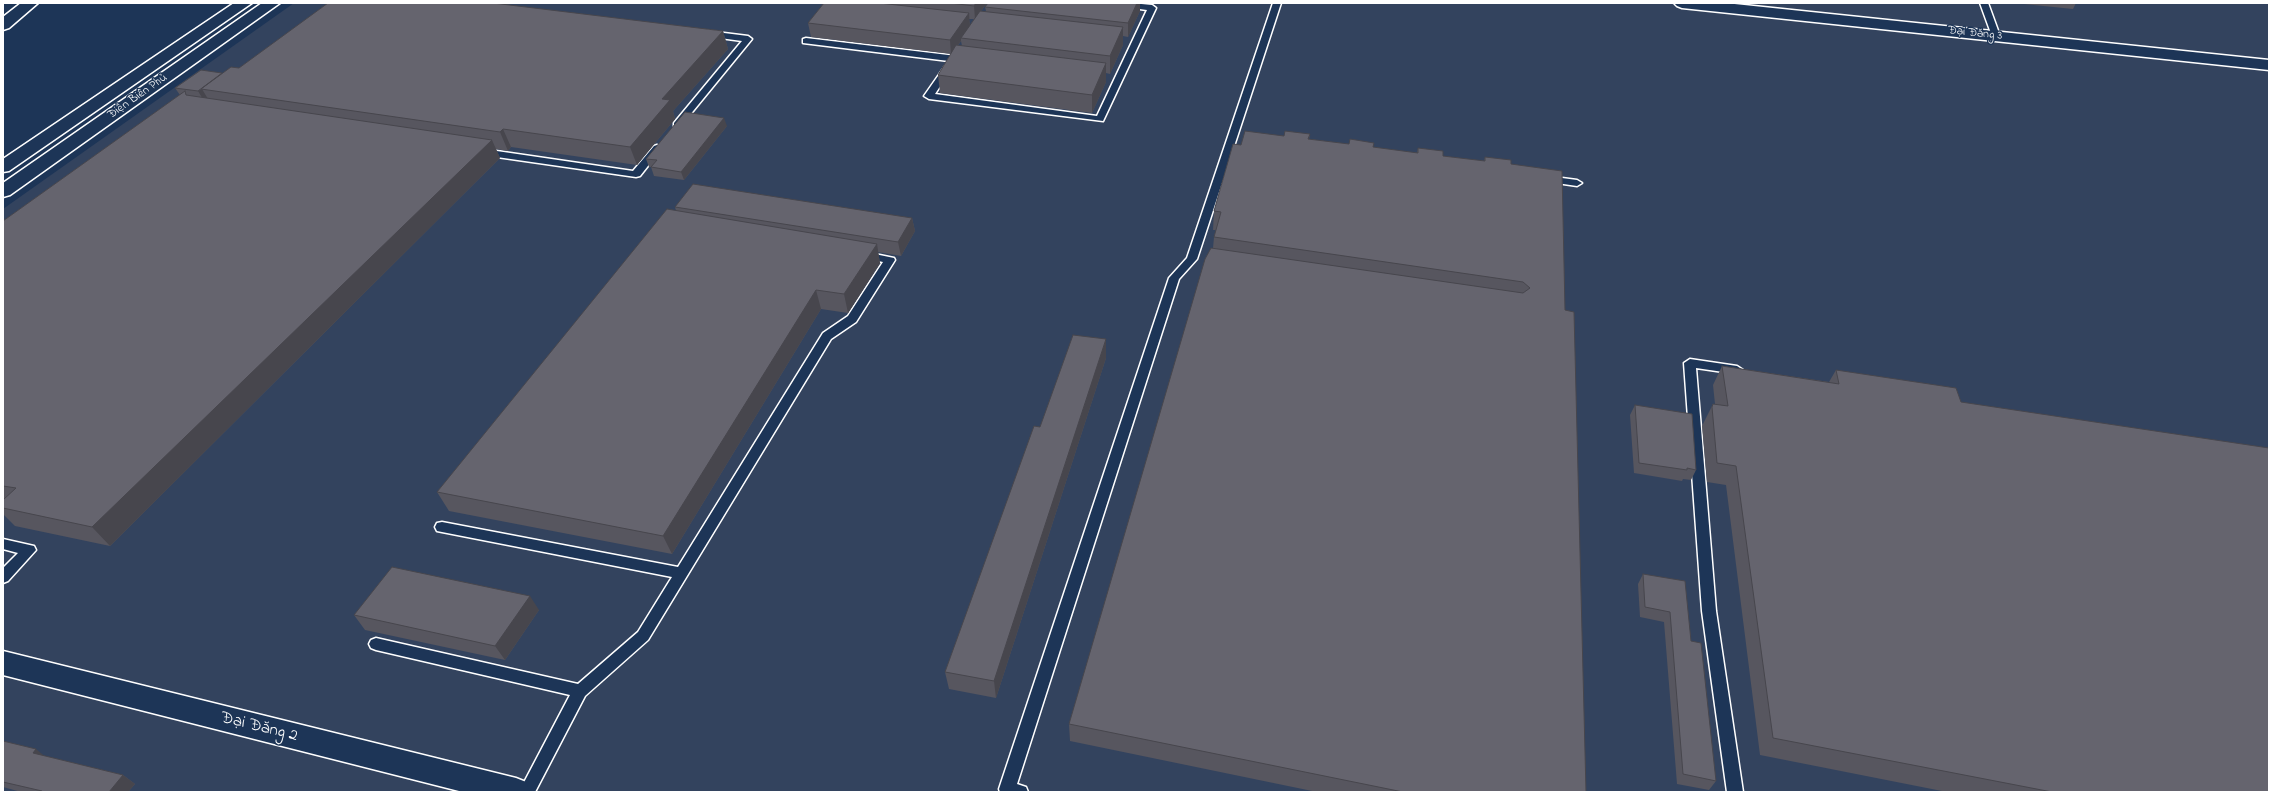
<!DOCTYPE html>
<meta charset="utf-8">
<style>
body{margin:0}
#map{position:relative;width:2272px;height:795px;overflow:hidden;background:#1d3557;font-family:"Indie Flower",sans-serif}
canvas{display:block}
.frame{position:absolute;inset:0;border:4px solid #fff;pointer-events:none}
</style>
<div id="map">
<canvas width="2272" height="795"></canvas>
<div class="frame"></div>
</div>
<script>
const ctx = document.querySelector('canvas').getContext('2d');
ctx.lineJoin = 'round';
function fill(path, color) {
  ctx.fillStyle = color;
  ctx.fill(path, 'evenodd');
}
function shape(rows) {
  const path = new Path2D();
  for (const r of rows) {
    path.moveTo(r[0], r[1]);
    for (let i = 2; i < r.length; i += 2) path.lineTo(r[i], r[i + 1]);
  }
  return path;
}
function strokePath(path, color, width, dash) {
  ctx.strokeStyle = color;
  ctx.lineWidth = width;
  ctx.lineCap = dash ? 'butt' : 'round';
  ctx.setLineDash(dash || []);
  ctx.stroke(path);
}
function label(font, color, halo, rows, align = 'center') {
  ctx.font = font + ' "Indie Flower",sans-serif';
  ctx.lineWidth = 3;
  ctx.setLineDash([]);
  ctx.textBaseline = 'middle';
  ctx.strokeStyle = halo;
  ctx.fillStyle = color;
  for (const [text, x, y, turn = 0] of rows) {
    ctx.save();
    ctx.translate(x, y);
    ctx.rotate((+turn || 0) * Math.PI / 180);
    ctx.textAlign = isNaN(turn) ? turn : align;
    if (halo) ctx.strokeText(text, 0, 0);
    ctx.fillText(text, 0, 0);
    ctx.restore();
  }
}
fill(shape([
 [294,3,2269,3,2269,792,3,792,3,209]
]), '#33435e');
const service = shape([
 [1106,3,1131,3,1152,5,1156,8,1103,121,929,99,924,96,945,66,948,65,952,68,935,94,1097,116,1147,10,1110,5,1106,3],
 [1273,3,1281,3,1197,259,1179,279,1017,784,1026,787,1028,792,1000,792,999,789,1169,278,1187,258,1273,3],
 [1980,3,1988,3,2000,36,1999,38,1992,36,1980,3],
 [708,31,748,36,752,39,680,127,674,127,674,123,742,41,705,36,704,34,708,31],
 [806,38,965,57,969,60,965,63,803,43,803,39,806,38],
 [657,145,662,148,640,176,636,177,483,155,478,152,483,149,633,171,654,146,657,145],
 [1547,176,1577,180,1582,183,1577,186,1543,181,1542,179,1547,176],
 [865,252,894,258,895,260,856,322,831,339,648,640,585,696,535,792,519,792,570,695,376,650,371,648,369,644,371,640,376,638,578,684,638,632,672,577,442,532,437,531,435,527,437,523,442,522,678,567,823,333,848,316,883,262,861,257,860,255,865,252],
 [1690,359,1737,366,1743,370,1737,374,1696,368,1716,611,1743,792,1727,792,1702,611,1684,363,1690,359],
 [3,539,34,546,36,550,8,581,3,583,3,568,18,553,3,549,3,539]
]);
const minor = shape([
 [21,3,38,3,9,28,3,30,3,17,21,3],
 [1674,3,1725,3,2269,60,2269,70,1682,8,1677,6,1674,3],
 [3,651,516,778,526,782,530,792,463,792,3,675,3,651]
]);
const secondary = shape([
 [234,3,252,3,9,171,3,172,3,159,234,3],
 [262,3,280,3,10,195,3,197,3,183,262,3]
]);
strokePath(service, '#fff', 3);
strokePath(minor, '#fff', 3);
strokePath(secondary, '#fff', 3);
fill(service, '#1d3557');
fill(minor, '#1d3557');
fill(secondary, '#1d3557');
fill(shape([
 [824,3,987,3,981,11,986,11,985,7,988,3,1140,3,1140,11,1128,37,1123,36,1123,45,1110,74,1106,73,1106,82,1092,113,940,93,938,75,951,54,811,37,808,23],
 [969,19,974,19,970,25],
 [961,41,962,46,957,46,959,44],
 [2014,3,2076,3,2073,9],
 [723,31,728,49,673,111,675,119,637,165,511,147,508,151,496,149,500,158,110,546,15,526,3,514,3,221,180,95,175,88,239,68],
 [727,126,684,180,654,176,651,167,649,167,646,159],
 [1310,134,1309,139,1417,153,1418,148,1443,156,1484,161,1485,157,1511,164,1565,310,1586,792,1317,792,1070,741,1069,724,1213,248,1214,237,1216,230,1213,230,1214,211,1241,145,1284,136],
 [675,207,912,218,915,231,901,256,878,252,880,263,848,313,821,309,672,554,449,511,437,492,676,211],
 [1106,339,1106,358,996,698,949,689,945,672,1040,427],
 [1722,366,1829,382,1836,370,1961,402,2269,792,1947,792,1760,755,1726,485,1707,482,1702,426,1713,404,1715,404,1713,385],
 [1635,405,1696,470,1691,480,1683,479,1682,481,1634,473,1630,415],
 [1643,574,1691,641,1716,781,1709,790,1677,784,1664,622,1640,617,1638,584],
 [539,610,505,660,365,630,354,615],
 [3,741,44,756,123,775,135,784,128,792,21,792,3,787]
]), '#57565f');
fill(shape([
 [976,3,987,3,975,19,974,6],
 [1137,3,1140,3,1140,11,1128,37,1128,23],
 [969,13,970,27,961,38,961,41,951,54,950,40],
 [1123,27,1123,45,1110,74,1110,56],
 [723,31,728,49,673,111,675,119,637,165,630,147,662,99],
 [1106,63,1106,82,1092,113,1092,95],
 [202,89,208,99,204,101,198,91],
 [724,118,727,126,684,180,681,172],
 [503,129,511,147,508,151,500,132],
 [492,140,500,158,110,546,92,527],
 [912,218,915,231,901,256,898,242],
 [877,244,880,263,848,313,844,294],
 [816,290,821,309,672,554,663,536],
 [1106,339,1106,358,996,698,994,681],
 [530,596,539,610,505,660,495,646],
 [36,749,48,759,33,753],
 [123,775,135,784,128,792,109,792]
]), '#47464d');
const building = shape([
 [328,3,493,3,723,31,662,99,670,100,630,147,503,129,500,132,201,89,231,67,239,68,328,3],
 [824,3,879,3,969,13,950,40,808,23,824,3],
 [950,3,976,3,974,6,950,3],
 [988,3,1137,3,1128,23,985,7,988,3],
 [980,11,1123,27,1110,56,961,38,980,11],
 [956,45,1106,63,1092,95,938,75,956,45],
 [201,70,222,73,198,91,175,88,201,70],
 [185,91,186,95,492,140,92,527,3,508,3,500,16,488,3,486,3,221,185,91],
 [685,112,724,118,681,172,651,167,657,160,646,159,685,112],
 [1245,131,1284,136,1285,131,1310,134,1308,139,1349,144,1350,139,1374,143,1373,147,1418,153,1418,148,1443,151,1443,156,1485,161,1485,157,1511,160,1511,164,1562,171,1565,310,1574,312,1586,792,1403,792,1069,724,1205,259,1211,248,1523,293,1530,288,1523,282,1214,237,1221,212,1214,211,1233,144,1241,145,1245,131],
 [693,184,912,218,898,242,675,207,693,184],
 [667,209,877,244,844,294,816,290,663,536,437,492,667,209],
 [1073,335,1106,339,994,681,945,672,1034,426,1040,427,1073,335],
 [1722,366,1839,384,1836,370,1956,388,1961,402,2269,448,2269,792,2052,792,1773,738,1736,466,1717,463,1712,407,1713,404,1728,406,1722,366],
 [1635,405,1692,414,1696,470,1687,468,1687,470,1639,463,1635,405],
 [392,567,530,596,495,646,354,615,392,567],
 [1643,574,1685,581,1691,641,1701,643,1716,781,1683,774,1670,612,1645,607,1643,574],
 [3,741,36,749,33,753,123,775,109,792,41,792,42,791,3,782,3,741]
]);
fill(building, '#65646e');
strokePath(building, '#47464d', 1);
label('12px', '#fff', '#1d3557', [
 ["Đại Đăng 3",1975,34,6],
 ["Điện Biên Phủ",138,97,-35]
]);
label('17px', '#fff', '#1d3557', [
 ["Đại Đăng 2",259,728,14]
]);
</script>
